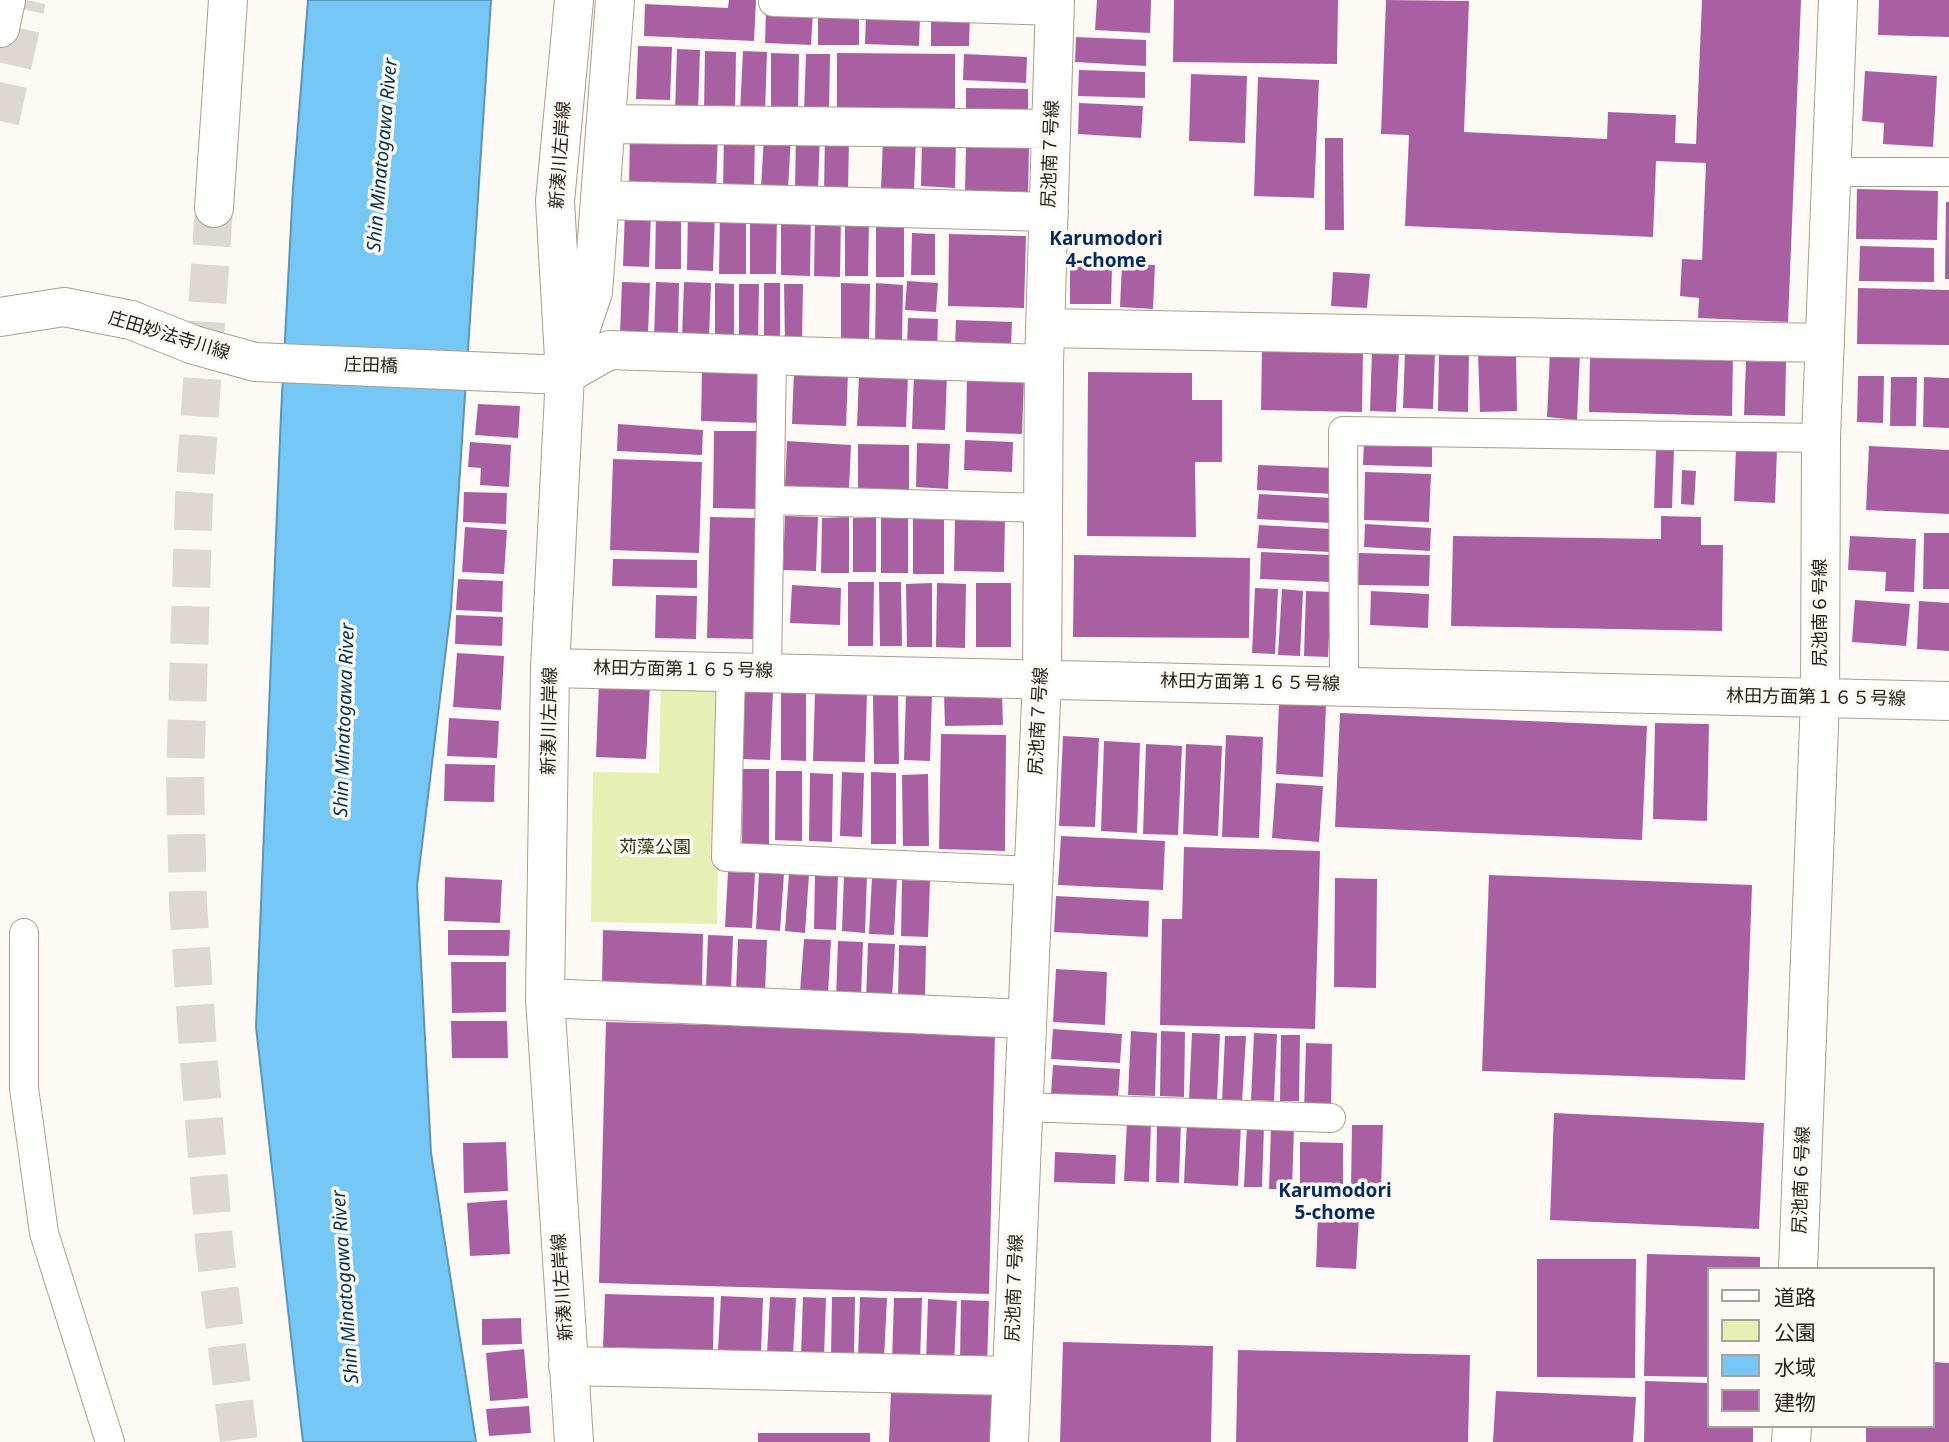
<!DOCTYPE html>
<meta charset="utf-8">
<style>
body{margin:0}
#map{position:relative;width:1949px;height:1442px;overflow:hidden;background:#fdf9f5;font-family:"Noto Sans","Noto Sans JP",sans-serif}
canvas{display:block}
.legend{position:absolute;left:1707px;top:1267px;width:228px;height:161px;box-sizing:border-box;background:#fdf9f5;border:2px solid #a7a29c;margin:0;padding:9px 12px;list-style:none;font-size:21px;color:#251f17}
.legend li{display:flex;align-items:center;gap:14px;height:35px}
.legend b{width:35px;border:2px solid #a7a29c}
</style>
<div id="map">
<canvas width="1949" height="1442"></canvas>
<ul class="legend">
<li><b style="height:9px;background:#fff"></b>道路</li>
<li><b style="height:19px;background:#e6efb4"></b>公園</li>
<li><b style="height:19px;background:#75c8f6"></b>水域</li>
<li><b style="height:19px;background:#a960a3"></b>建物</li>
</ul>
</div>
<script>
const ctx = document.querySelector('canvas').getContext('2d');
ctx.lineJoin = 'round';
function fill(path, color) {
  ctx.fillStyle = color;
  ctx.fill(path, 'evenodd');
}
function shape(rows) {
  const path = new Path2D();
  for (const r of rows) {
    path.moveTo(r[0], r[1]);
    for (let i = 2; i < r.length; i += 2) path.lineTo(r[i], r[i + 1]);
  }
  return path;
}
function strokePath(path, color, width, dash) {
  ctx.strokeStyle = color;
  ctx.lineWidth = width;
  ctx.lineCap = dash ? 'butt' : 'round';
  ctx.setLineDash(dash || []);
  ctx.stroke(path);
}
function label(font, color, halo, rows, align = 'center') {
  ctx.font = font + ' "Noto Sans","Noto Sans JP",sans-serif';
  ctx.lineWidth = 7;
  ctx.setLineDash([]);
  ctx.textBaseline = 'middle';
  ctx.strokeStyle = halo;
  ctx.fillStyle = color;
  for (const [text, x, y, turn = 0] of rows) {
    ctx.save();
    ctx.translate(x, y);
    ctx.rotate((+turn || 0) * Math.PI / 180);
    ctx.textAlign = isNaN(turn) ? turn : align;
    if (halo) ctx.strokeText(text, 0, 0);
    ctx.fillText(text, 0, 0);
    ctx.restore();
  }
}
fill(shape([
 [661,682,720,683,717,924,591,922,593,772,659,773]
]), '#e6efb4');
const water = shape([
 [308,0,491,0,451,608,417,886,431,1153,476,1442,303,1442,256,1027,281,414,293,188,308,0]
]);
fill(water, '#75c8f6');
strokePath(water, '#5d95b3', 2);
fill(shape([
 [729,0,756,0,754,41,644,36,645,4,728,8],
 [1097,0,1151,0,1150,33,1095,30],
 [1174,0,1338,0,1337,64,1173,62],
 [1386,0,1469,1,1464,132,1607,139,1608,112,1676,115,1675,143,1696,144,1702,0,1801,0,1788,322,1698,318,1699,298,1680,296,1682,259,1702,260,1706,163,1656,161,1653,237,1405,226,1409,135,1381,134],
 [1879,0,1949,0,1949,37,1878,35],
 [766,10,813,12,811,45,765,43],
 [818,13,859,14,859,45,818,45],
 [931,13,970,13,969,46,931,46],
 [866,14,920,16,919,46,865,44],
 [1076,37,1146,40,1146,66,1075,62],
 [638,46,672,47,670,100,636,99],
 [677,49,700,50,698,112,675,111],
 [705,51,736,52,735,112,704,111],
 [743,51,767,52,765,113,740,112],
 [771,53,799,54,798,111,771,111],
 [837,53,955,54,955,113,837,112],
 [806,54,830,54,829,112,804,111],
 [964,54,1027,57,1026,83,963,80],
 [1079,70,1145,72,1145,98,1078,96],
 [1865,71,1937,76,1933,147,1883,144,1884,123,1862,121],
 [1191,74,1247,76,1245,143,1189,141],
 [1258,77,1319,80,1314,198,1254,196],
 [966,88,1028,89,1028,115,966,114],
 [1079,103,1143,106,1141,138,1078,134],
 [630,131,718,134,716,192,629,189],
 [724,134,755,135,754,190,723,189],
 [796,134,820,134,818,190,795,189],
 [825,135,849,136,848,192,824,191],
 [764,136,791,137,788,189,761,188],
 [883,138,916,138,914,191,881,190],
 [1325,138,1343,138,1344,230,1325,230],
 [922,139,956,141,955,188,921,186],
 [966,146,1029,147,1028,193,965,192],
 [1857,189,1938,191,1937,240,1856,239],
 [1946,202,1949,202,1949,279,1945,279],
 [688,210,715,211,713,271,687,270],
 [625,211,651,212,649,267,623,266],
 [656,211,681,211,681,269,655,269],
 [720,212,746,212,746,274,719,274],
 [781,213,811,213,810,276,781,275],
 [750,214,777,214,776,274,750,274],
 [815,215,841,216,840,277,814,276],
 [845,219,869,220,868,276,845,276],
 [876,219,904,219,904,277,876,277],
 [912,233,935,234,935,275,911,275],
 [949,234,1026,236,1024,308,948,306],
 [1860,246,1934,248,1934,282,1859,281],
 [1122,264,1155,265,1153,309,1120,307],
 [1070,266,1112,267,1111,304,1070,304],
 [1333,272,1370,274,1367,308,1331,306],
 [907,281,938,283,936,312,905,310],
 [622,282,650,283,648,334,620,333],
 [656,282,679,283,678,336,654,336],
 [684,282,711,283,709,338,682,337],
 [715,283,734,284,734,339,715,339],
 [764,283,780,283,780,341,764,341],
 [841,283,870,284,869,344,841,344],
 [876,283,903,285,902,345,875,344],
 [739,284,759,284,758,341,739,340],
 [784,284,803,284,802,342,785,342],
 [1858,288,1949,290,1949,345,1857,344],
 [908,318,938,319,937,350,907,348],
 [956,320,1012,322,1011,347,955,346],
 [1262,347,1363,349,1362,412,1261,410],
 [1372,350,1399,351,1396,412,1370,411],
 [1439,351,1469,352,1468,412,1438,411],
 [1516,351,1517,411,1480,412,1478,353],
 [1405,352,1435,353,1433,409,1403,408],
 [1550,352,1580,353,1577,420,1547,417],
 [1590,355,1733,358,1732,416,1589,412],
 [1746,361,1786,362,1785,416,1744,415],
 [794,370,848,373,846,426,792,424],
 [702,371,763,373,762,423,701,421],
 [1088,372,1192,373,1192,400,1222,400,1222,462,1195,462,1196,537,1087,536],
 [859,373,908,375,906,427,857,426],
 [914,373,947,374,945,430,912,429],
 [967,375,1024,377,1022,434,966,432],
 [1858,376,1884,376,1883,423,1857,422],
 [1891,377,1917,377,1916,426,1890,426],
 [1924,377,1949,378,1949,428,1923,427],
 [478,404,520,406,518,438,475,435],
 [618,424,703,430,702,455,617,451],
 [714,431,759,431,758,509,713,508],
 [1364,439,1432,441,1432,467,1363,465],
 [965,440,1013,442,1012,472,964,470],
 [787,441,851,445,849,488,785,486],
 [470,442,511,445,509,487,480,485,481,468,468,467],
 [917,443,950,444,948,489,916,487],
 [858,444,909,445,909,492,858,491],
 [1869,446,1949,450,1949,514,1866,510],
 [1736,447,1777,449,1775,503,1734,501],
 [1656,450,1674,450,1672,508,1654,508],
 [613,459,702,462,699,553,610,550],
 [1258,465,1335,468,1334,494,1257,490],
 [1682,470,1696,471,1694,505,1681,504],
 [1365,472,1431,474,1429,522,1364,520],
 [464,492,507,493,506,524,463,522],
 [1259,494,1333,498,1332,523,1257,519],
 [955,515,1005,517,1004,572,954,571],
 [785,516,818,517,816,571,783,570],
 [1661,516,1701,517,1701,545,1723,545,1722,631,1451,626,1453,536,1661,539],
 [710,517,756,518,753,639,707,638],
 [849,517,849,573,821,573,822,518],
 [913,517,944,518,944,574,913,574],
 [853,518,876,518,876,572,853,572],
 [881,518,908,518,908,573,881,573],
 [1365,524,1431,528,1430,551,1364,547],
 [1259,525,1331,529,1330,552,1257,548],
 [465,527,507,530,504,574,462,572],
 [1924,533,1949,533,1949,589,1923,589],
 [1850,536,1916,539,1914,592,1885,591,1886,572,1848,570],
 [1261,552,1331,555,1330,582,1260,579],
 [1359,553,1430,555,1429,586,1358,585],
 [1074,555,1250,558,1249,638,1073,637],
 [613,559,697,560,697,588,612,586],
 [458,579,503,581,502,612,456,610],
 [848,582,874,582,873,646,848,646],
 [879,582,901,582,902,646,880,646],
 [932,583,932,647,907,647,906,584],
 [937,583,966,584,965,648,936,647],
 [976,583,1011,583,1011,647,976,647],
 [792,585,841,588,840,625,790,623],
 [1255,588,1278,589,1275,654,1252,653],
 [1282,589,1303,591,1300,656,1278,655],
 [1306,591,1331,592,1328,657,1304,656],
 [1371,591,1429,594,1428,628,1370,625],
 [656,595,697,596,696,639,655,638],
 [1855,600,1910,604,1906,646,1852,642],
 [1919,601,1949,603,1949,651,1917,649],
 [456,615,503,617,502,646,455,644],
 [457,653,504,656,501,710,453,707],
 [599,682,650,685,646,759,596,757],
 [743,690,773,691,770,760,740,759],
 [781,691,806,691,806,761,781,760],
 [815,692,867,693,865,762,813,761],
 [906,693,932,694,930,761,904,760],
 [1002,693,1003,725,945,726,944,694],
 [873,695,898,695,899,764,874,764],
 [1279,704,1326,706,1323,777,1276,774],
 [1340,713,1647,726,1642,840,1335,827],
 [449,718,499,721,497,758,447,756],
 [1655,723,1709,724,1707,821,1653,819],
 [941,734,1006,735,1005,851,939,849],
 [1226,735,1263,737,1259,838,1222,837],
 [1063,736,1099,738,1095,827,1059,826],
 [1104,741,1140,743,1137,833,1101,831],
 [1146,744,1182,746,1178,835,1143,834],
 [1186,744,1222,746,1218,836,1183,834],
 [445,764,495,765,494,802,444,801],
 [743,769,769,769,769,845,742,845],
 [776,771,802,771,802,841,775,840],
 [842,772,864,773,862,837,840,836],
 [871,772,896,773,896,844,871,844],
 [810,773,833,774,832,842,809,841],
 [928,774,929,846,903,846,902,775],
 [1276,783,1323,786,1319,842,1272,838],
 [1061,836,1165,841,1163,890,1058,885],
 [1184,847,1320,851,1315,1029,1160,1025,1162,919,1182,919],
 [728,872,755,873,752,928,725,927],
 [759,872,784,873,780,931,756,929],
 [789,873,809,874,805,933,785,931],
 [815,874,838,875,836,930,814,929],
 [844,875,867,876,865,933,842,931],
 [1489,875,1752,885,1745,1080,1482,1071],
 [445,877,502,880,500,923,444,921],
 [872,877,897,878,894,935,869,934],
 [1335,878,1377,879,1376,988,1334,987],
 [902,880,930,881,928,937,901,936],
 [1056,896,1149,901,1148,937,1054,932],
 [448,930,510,930,509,956,448,955],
 [603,930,703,934,702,988,602,985],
 [708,935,733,936,731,990,706,989],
 [738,939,767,940,765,993,736,991],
 [804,939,831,940,828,994,800,992],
 [838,941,863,942,861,998,836,997],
 [868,943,895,944,892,1000,866,999],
 [899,945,926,946,925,1002,898,1001],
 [451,962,506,962,506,1012,452,1013],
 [1056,969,1107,972,1105,1025,1053,1022],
 [451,1021,507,1021,508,1058,452,1058],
 [606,1022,995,1033,989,1294,599,1283],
 [1053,1029,1122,1034,1120,1063,1051,1059],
 [1131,1031,1157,1033,1155,1096,1128,1095],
 [1161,1031,1185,1032,1184,1097,1160,1096],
 [1192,1033,1220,1034,1217,1101,1189,1100],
 [1254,1033,1277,1034,1274,1101,1251,1100],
 [1281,1035,1300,1035,1299,1101,1280,1101],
 [1225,1036,1246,1036,1242,1103,1222,1102],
 [1306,1043,1332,1044,1331,1112,1304,1111],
 [1053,1065,1120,1069,1118,1098,1051,1094],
 [1554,1113,1764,1123,1759,1229,1550,1220],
 [1127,1121,1151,1122,1149,1182,1124,1181],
 [1187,1121,1241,1124,1238,1186,1184,1183],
 [1157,1122,1181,1122,1179,1183,1156,1182],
 [1247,1125,1264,1125,1262,1187,1244,1187],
 [1352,1125,1383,1125,1381,1189,1351,1189],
 [1271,1127,1294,1128,1292,1190,1269,1189],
 [506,1142,508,1191,464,1193,463,1143],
 [1300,1142,1343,1143,1343,1184,1300,1184],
 [1055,1152,1116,1155,1115,1184,1054,1182],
 [507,1200,510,1254,470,1256,467,1203],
 [1318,1214,1359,1216,1356,1269,1316,1267],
 [1647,1254,1760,1257,1760,1269,1709,1269,1709,1377,1644,1376],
 [1537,1259,1636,1259,1635,1378,1537,1377],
 [605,1294,714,1297,713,1350,603,1347],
 [721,1296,763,1298,761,1352,718,1350],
 [770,1297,796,1298,793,1356,767,1355],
 [803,1297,826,1298,824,1357,801,1356],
 [832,1297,855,1297,854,1357,831,1357],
 [860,1297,887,1298,884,1359,858,1358],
 [894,1298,922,1298,920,1362,892,1361],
 [928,1299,957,1301,954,1364,926,1363],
 [961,1300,989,1301,987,1365,960,1364],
 [521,1318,522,1344,482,1345,482,1319],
 [1063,1342,1213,1346,1211,1442,1060,1442],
 [524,1349,528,1398,490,1401,486,1353],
 [1238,1350,1470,1355,1468,1442,1236,1442],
 [1933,1362,1949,1363,1949,1442,1866,1442,1866,1426,1933,1426],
 [1645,1381,1709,1383,1709,1426,1753,1426,1753,1442,1644,1442],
 [891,1389,994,1393,992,1442,889,1442],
 [1496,1391,1636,1397,1633,1442,1493,1442],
 [529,1406,531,1433,489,1436,486,1409],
 [758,1433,870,1433,870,1442,758,1442]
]), '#a960a3');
strokePath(shape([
 [0,121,27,0],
 [214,208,194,498,185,777,188,904,198,1050,215,1252,239,1442]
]), '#ddd8d4', 38, [38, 19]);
const service = shape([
 [773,2,1055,11],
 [1832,172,1949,172],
 [770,500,1042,508],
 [731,671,726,857,1032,871],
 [767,671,772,356],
 [1344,685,1343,431,1821,438],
 [24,933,24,1088,44,1233,110,1442],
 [1023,1107,1331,1118]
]);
const minor = shape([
 [606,124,1051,129],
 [602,200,1049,212],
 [1046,328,1825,343],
 [565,375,609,350,1044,364],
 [565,375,593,292,615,0],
 [550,668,1949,701],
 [545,998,1026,1019],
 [1798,1269,1820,699,1821,438,1838,0],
 [568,1366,1011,1376],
 [1009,1442,1042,679,1044,364,1055,0],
 [1791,1442,1792,1426]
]);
const tertiary = shape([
 [574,0,555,201,565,375,550,668,545,998,574,1442],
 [0,28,6,0],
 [0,317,64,307,131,320,194,345,255,362,565,375]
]);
const motorway = shape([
 [214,208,228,0]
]);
strokePath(service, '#ad9e88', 30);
strokePath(minor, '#ad9e88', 40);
strokePath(tertiary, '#ad9e88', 40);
strokePath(motorway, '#ad9e88', 40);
strokePath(service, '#fff', 28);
strokePath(minor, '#fff', 38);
strokePath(tertiary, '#fff', 38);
strokePath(motorway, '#fff', 38);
label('18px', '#251f17', '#fdf9f5', [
 ["尻池南７号線",1051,154,-88],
 ["新湊川左岸線",561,155,-86],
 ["庄田妙法寺川線",169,336,17],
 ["庄田橋",371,366,2],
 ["尻池南６号線",1821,613,-90],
 ["林田方面第１６５号線",683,670,1],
 ["林田方面第１６５号線",1250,683,1],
 ["林田方面第１６５号線",1816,698,1],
 ["新湊川左岸線",550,721,-89],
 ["尻池南７号線",1039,721,-87],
 ["尻池南６号線",1802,1180,-88],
 ["新湊川左岸線",563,1287,-94],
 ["尻池南７号線",1015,1288,-88]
]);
label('18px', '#313609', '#fdf9f5', [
 ["苅藻公園",655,848]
]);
label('italic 19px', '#02354c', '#fdf9f5', [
 ["Shin Minatogawa River",383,155,-85],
 ["Shin Minatogawa River",345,720,-88],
 ["Shin Minatogawa River",346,1287,-94]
]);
label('bold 19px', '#052b5e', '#fdf9f5', [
 ["Karumodori",1106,240],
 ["4-chome",1106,262],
 ["Karumodori",1335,1192],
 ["5-chome",1335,1214]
]);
</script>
